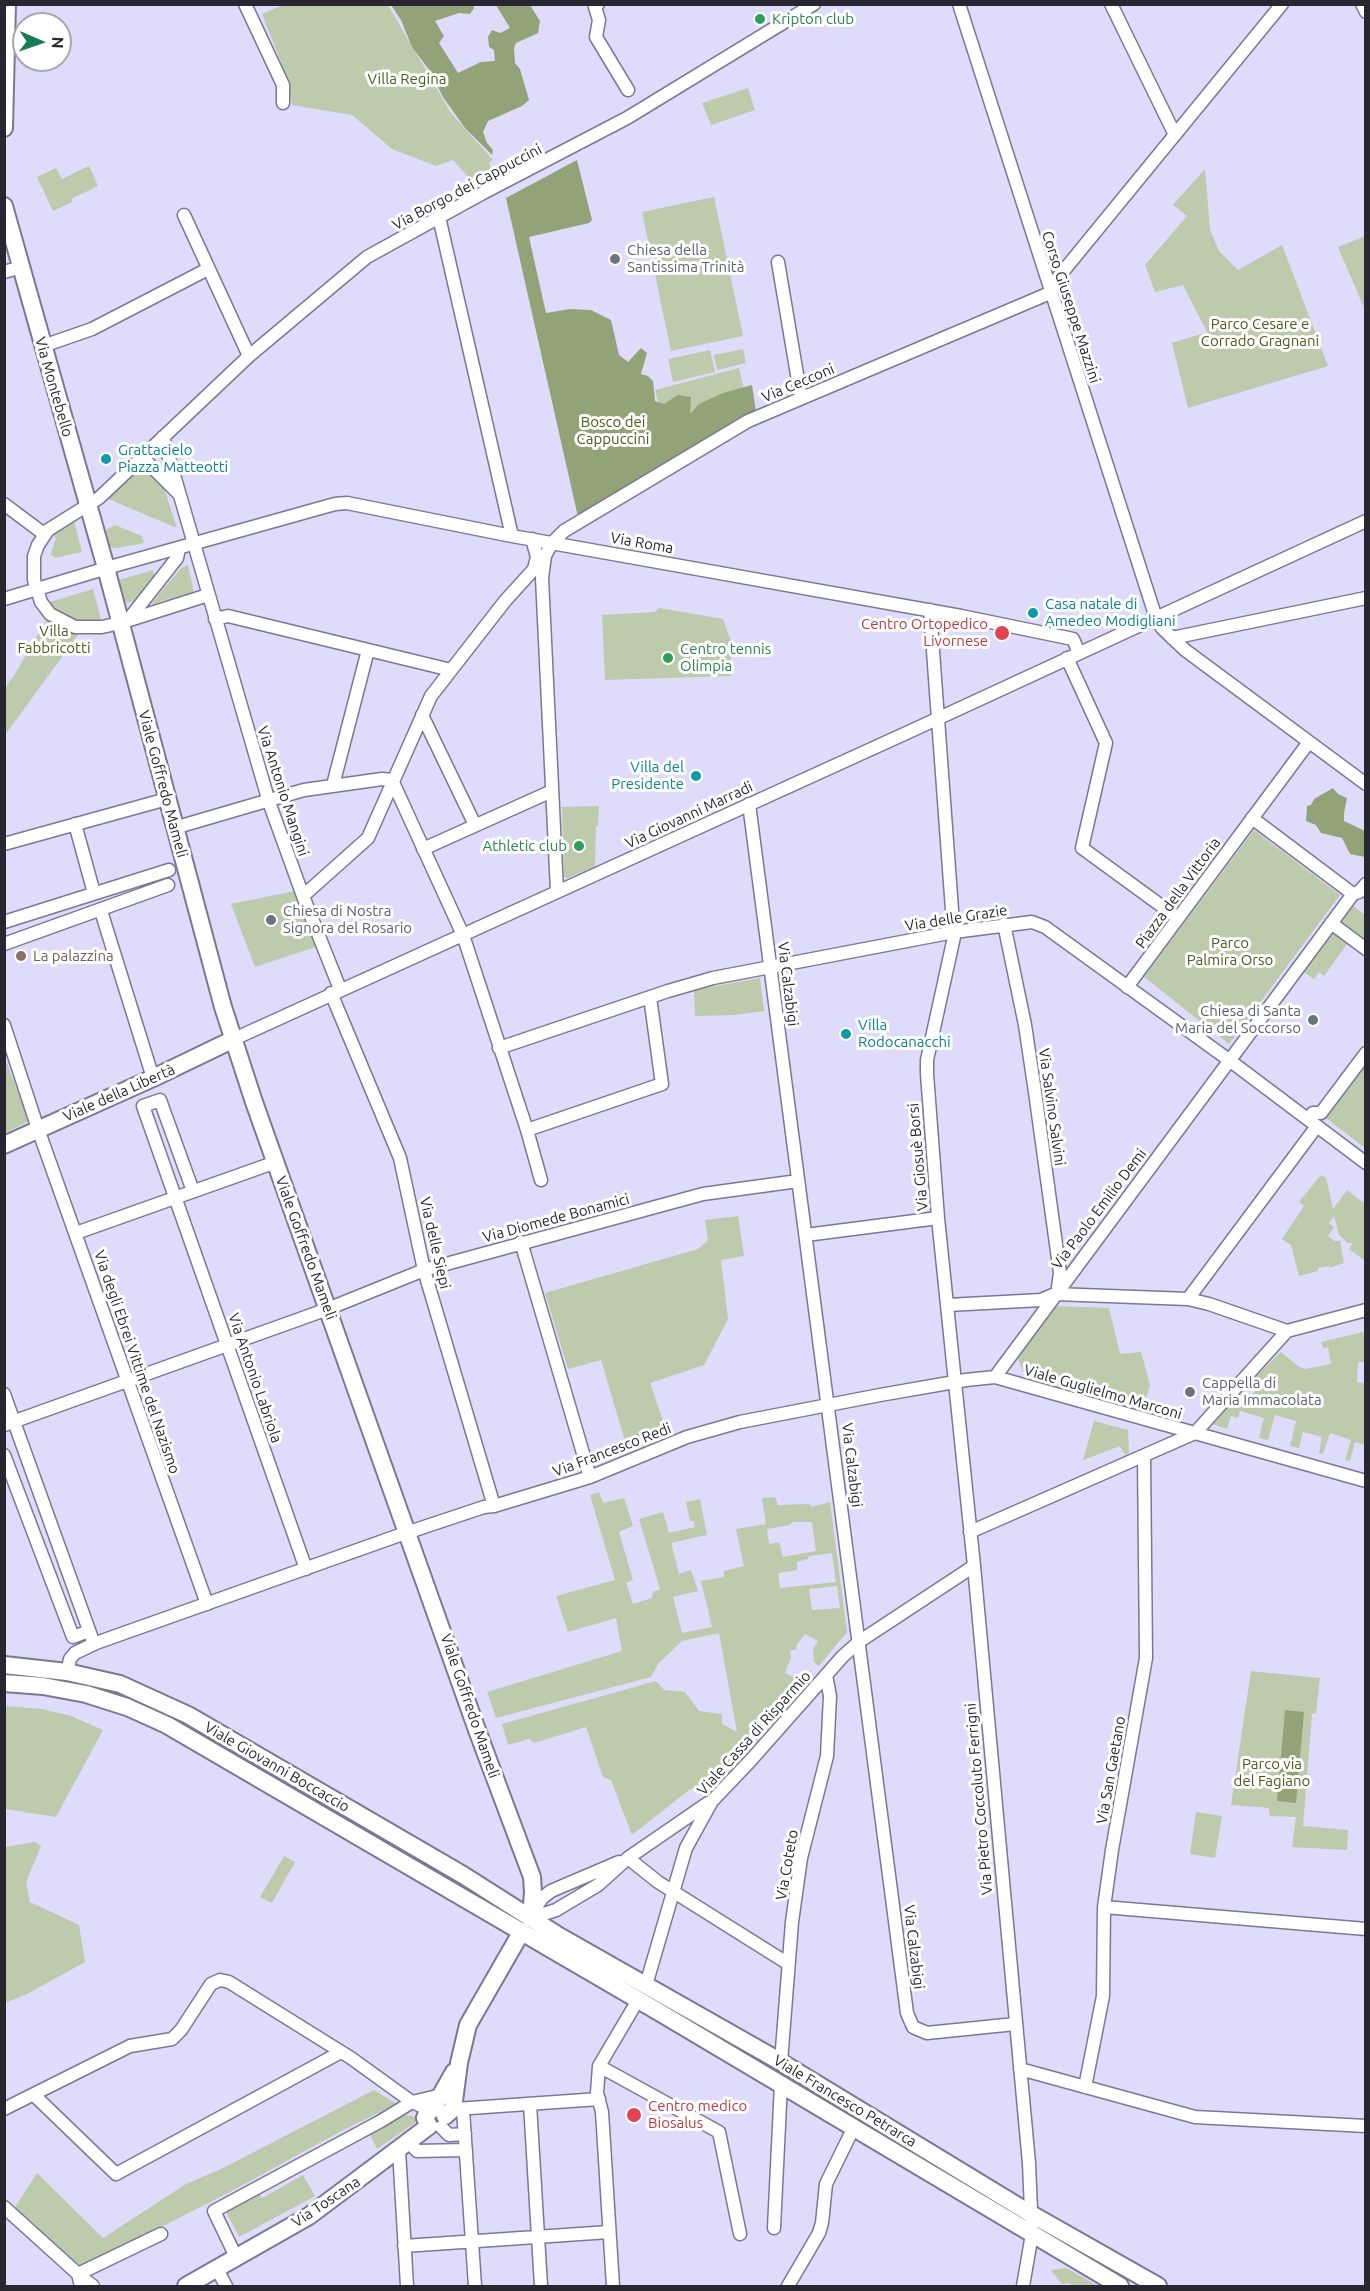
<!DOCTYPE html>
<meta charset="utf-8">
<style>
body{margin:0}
#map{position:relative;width:1370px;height:2291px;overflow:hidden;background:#dfdbfb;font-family:Ubuntu,sans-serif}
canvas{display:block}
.frame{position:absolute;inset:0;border:6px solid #272631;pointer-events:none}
.north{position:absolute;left:12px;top:12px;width:60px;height:60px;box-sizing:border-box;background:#fff;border:2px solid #a9a8ad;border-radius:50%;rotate:92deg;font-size:16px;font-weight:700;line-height:24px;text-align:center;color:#272631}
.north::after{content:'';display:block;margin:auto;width:21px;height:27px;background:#1a7a52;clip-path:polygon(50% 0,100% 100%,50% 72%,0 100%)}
</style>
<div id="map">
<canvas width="1370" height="2291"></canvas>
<div class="frame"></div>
<div class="north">N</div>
</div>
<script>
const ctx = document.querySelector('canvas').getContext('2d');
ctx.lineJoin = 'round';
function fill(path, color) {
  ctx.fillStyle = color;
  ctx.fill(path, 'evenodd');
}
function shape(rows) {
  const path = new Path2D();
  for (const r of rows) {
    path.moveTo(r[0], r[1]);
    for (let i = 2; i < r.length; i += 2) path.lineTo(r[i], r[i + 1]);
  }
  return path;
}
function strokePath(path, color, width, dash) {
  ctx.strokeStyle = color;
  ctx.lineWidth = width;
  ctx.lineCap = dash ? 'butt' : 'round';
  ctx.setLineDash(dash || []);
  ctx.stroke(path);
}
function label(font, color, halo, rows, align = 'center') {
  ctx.font = font + ' Ubuntu,sans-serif';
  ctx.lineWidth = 6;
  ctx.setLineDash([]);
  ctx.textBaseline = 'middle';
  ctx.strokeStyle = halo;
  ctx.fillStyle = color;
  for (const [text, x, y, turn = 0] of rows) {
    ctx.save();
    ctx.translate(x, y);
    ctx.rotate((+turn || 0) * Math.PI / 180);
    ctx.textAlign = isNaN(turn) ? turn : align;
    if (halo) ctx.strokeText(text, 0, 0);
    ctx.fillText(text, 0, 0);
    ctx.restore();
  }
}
fill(shape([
 [283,5,388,5,451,113,493,160,489,162,491,169,470,179,453,160,436,166,392,149,352,115,292,105,288,80,262,14],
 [748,88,755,110,711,125,702,103],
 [89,166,98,186,71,199,72,202,53,211,37,177,56,168,62,179],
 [1205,169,1210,230,1219,251,1238,270,1282,245,1328,366,1188,408,1172,343,1207,332,1183,285,1155,292,1145,265,1187,216,1173,205],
 [714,197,743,336,671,351,642,212],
 [1365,236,1365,310,1338,247],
 [743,349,746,363,717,370,714,355],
 [710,350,715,372,673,382,668,359],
 [739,368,749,410,671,453,655,390],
 [148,473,164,488,177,528,106,498,136,474],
 [74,521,82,552,54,558,53,555,50,556,56,538,53,535],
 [115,525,142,536,144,543,118,548,110,547,106,530],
 [188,565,194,592,151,604,181,568],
 [153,570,155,579,137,600,126,603,119,580],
 [93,589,101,619,93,621,81,622,67,617,53,607,50,602],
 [659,608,723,619,731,641,731,676,605,680,602,615,655,612],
 [50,614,83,628,5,735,5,688,15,674],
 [599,806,598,826,596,826,595,867,567,878,564,876,562,807],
 [1254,830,1340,895,1229,1044,1144,977],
 [300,890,322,945,255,967,231,904],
 [1351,904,1365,915,1365,944,1336,925],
 [1334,928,1350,940,1324,976,1319,972,1314,979,1302,971],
 [760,978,764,1011,734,1015,695,1016,694,990],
 [4,1056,29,1121,5,1133,4,1133],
 [1365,1057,1365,1148,1322,1115],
 [1321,1175,1326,1178,1333,1209,1347,1190,1365,1204,1365,1261,1349,1249,1353,1243,1348,1243,1339,1235,1334,1216,1329,1223,1334,1227,1328,1236,1335,1241,1340,1241,1344,1263,1329,1268,1329,1266,1318,1268,1318,1271,1299,1276,1291,1245,1282,1239,1304,1206,1299,1202],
 [738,1216,744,1256,721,1260,728,1319,704,1365,650,1383,667,1433,627,1448,601,1360,568,1369,545,1293,698,1249,708,1240,705,1220],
 [1055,1306,1109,1308,1120,1354,1141,1352,1150,1385,1144,1405,1023,1372,1017,1356],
 [1363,1332,1365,1345,1365,1362,1358,1362,1357,1382,1365,1383,1365,1445,1355,1442,1350,1461,1345,1460,1351,1440,1330,1433,1323,1454,1319,1453,1322,1437,1303,1432,1299,1448,1290,1446,1296,1421,1275,1415,1268,1440,1259,1438,1264,1418,1240,1411,1238,1418,1231,1416,1227,1429,1209,1423,1237,1394,1244,1402,1262,1385,1255,1377,1281,1352,1299,1367,1306,1369,1331,1364,1328,1347,1323,1348,1321,1342],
 [1094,1421,1128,1430,1129,1453,1125,1455,1120,1446,1083,1460],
 [599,1492,603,1503,624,1498,633,1526,619,1532,633,1580,626,1583,633,1604,652,1598,653,1592,660,1589,639,1519,663,1512,669,1533,695,1527,694,1521,690,1521,686,1502,700,1499,707,1535,671,1543,679,1574,691,1570,698,1591,673,1597,682,1633,712,1627,701,1581,724,1577,724,1571,744,1566,736,1529,766,1524,762,1498,775,1497,778,1505,810,1504,811,1507,830,1502,847,1632,819,1666,814,1662,813,1648,818,1641,805,1634,797,1644,796,1649,790,1651,791,1658,785,1673,797,1679,803,1671,812,1671,787,1707,715,1782,689,1790,632,1835,611,1780,603,1777,586,1727,534,1743,529,1739,508,1745,502,1724,656,1681,664,1690,685,1692,699,1711,722,1714,722,1724,737,1732,719,1633,682,1641,658,1664,651,1677,496,1718,487,1692,622,1651,616,1618,568,1632,556,1596,615,1580,590,1495],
 [793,1522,812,1522,816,1551,783,1557,779,1542,769,1544,767,1529,789,1525],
 [832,1553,836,1582,780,1588,778,1573,797,1570,797,1562,808,1559,809,1556],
 [837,1586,840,1608,812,1610,809,1589],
 [1251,1671,1320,1678,1316,1713,1312,1714,1303,1826,1348,1830,1347,1850,1292,1847,1296,1817,1270,1816,1269,1808,1231,1805],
 [89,1685,139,1695,463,1882,517,1918,514,1919,90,1688],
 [5,1706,42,1709,71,1716,103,1730,56,1817,5,1809],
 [1196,1812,1222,1816,1215,1858,1190,1854],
 [35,1842,41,1846,26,1882,30,1902,79,1925,85,1962,27,1994,5,2003,5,1847],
 [284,1856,295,1862,272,1903,260,1897],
 [555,1940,723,2036,1016,2215,645,1999],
 [374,2090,397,2104,343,2130,228,2193,78,2269,15,2207,37,2173,103,2238,186,2184,221,2169],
 [406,2115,416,2117,416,2122,377,2149,369,2133],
 [303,2175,315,2196,239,2237,225,2210,258,2191,262,2198],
 [1066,2268,1098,2286,1075,2286,1068,2283,1062,2284,1051,2270]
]), '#becaac');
fill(shape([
 [391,5,473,5,474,8,470,14,459,13,435,21,444,36,439,43,458,73,481,62,495,61,494,50,489,47,488,37,492,30,500,33,510,28,496,5,530,5,540,21,538,33,516,43,514,48,515,63,520,69,529,100,522,106,488,121,483,132,487,143,493,150,492,155,465,128,443,97,430,71,412,47,401,20],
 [577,160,592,220,589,223,529,237,546,313,570,309,591,310,611,320,619,355,628,362,641,348,647,353,641,374,648,376,653,381,655,401,664,404,678,395,691,397,690,414,699,404,723,393,752,385,756,412,578,517,506,198],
 [1333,788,1338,794,1347,798,1344,813,1344,821,1365,831,1365,857,1350,854,1342,838,1321,833,1316,825,1306,821,1307,806,1311,805,1314,799],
 [1285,1710,1304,1712,1296,1803,1277,1801]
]), '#92a377');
const street = shape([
 [245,4,283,85,283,103],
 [598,4,595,7,599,20,596,37,628,90],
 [959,4,1156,618,1162,628,1185,650,1366,784],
 [1111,4,1175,135],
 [1362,4,1366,12],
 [184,215,249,356],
 [439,217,512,536],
 [778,262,801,398],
 [4,272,21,267],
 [1050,293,1056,280,1282,4],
 [43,346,92,329,208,269],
 [163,437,269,802,303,896,340,989],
 [143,458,178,493],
 [4,504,44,534],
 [208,595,120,623,102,627,75,627,50,614,41,602,34,580,34,556,38,545,48,530,99,498,249,356,367,257,483,193,627,118,814,4],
 [4,599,117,565,335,504,347,503,512,536,961,616,1073,639,1079,653],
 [930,610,954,937,927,1060,927,1074,938,1218,974,1566,1029,2163,1032,2234,1023,2286],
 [129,619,177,558,179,549],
 [215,619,228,616,451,670],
 [1172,638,1366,598],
 [1067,658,1106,743,1082,848,1178,918],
 [422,715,475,825],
 [392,780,463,935,527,1130,541,1180],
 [333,785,368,650],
 [749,804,907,2013,913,2027,927,2033,1015,2024],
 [1252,818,1353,894,1359,892,1366,884],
 [75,824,94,893],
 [174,828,304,790,382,779,392,780],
 [4,844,167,799],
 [423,849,552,791],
 [557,891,542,578,545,556,552,543,564,531,748,421,1050,293],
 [303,896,368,838,431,696,505,601,534,569,537,557,532,539],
 [101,911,153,1078],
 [4,922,169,870],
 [1331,923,1366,949],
 [1004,924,1025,1025,1035,1092,1060,1273,1058,1287],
 [4,944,168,885],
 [1127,987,1309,742],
 [331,993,400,1158,424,1270,494,1506],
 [4,1025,38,1129,207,1604],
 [234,1039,913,730,1366,521],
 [499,1048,668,991,713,978,954,932,1032,922,1045,927,1229,1060,1366,1163],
 [1309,1120,1313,1113,1321,1113,1366,1053],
 [527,1130,662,1084,650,997],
 [193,1191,160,1100,143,1106,306,1569],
 [76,1233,276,1162],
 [806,1235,938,1218],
 [521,1242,590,1477],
 [1188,1299,1317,1126],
 [948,1305,1041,1300,1055,1294,1188,1299,1209,1304,1287,1331],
 [1287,1331,1366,1310],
 [995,1377,1353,894],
 [4,1394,94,1644],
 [4,1425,325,1310,424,1270,703,1194,798,1181],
 [4,1455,73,1637,89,1631],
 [970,1532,1195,1433,1287,1331],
 [67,1672,70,1659,75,1653,96,1643,397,1536,484,1507,494,1506,590,1477,687,1437,740,1422,880,1395,966,1380,995,1377,1366,1481],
 [628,1858,658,1882,787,1963],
 [1104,1907,1366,1929],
 [533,1912,542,1898,551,1891,619,1862],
 [531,1918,556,1910,598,1885,628,1858,708,1803],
 [646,1985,686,1848,712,1801,751,1760,843,1656,860,1641,974,1566],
 [781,2062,792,1922,801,1858,827,1756,830,1696,826,1675],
 [599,2066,719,2132,740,2234],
 [1020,2069,1195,2117,1366,2126],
 [1085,2087,1103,1996,1104,1907,1112,1850,1146,1658,1144,1457],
 [34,2095,116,2174,341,2052],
 [530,2104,541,2286],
 [4,2109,130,2046,172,2039,181,2030,211,1984,220,1980,229,1982,351,2058,412,2102,430,2110],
 [456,2109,599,2099],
 [463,2110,475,2286],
 [441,2127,449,2135,465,2134],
 [409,2142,417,2151,466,2150],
 [399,2150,407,2286],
 [4,2207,78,2274,81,2286],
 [774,2228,781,2084],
 [404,2246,609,2232],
 [236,2257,214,2211,381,2121,412,2102,442,2095],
 [217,2269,226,2286],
 [93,2286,78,2274,161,2234],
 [613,2286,602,2112,597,2093,599,2066,638,2000],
 [788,2286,819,2233,822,2223,826,2184,854,2127]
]);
const secondary = shape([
 [4,128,7,4],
 [4,206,106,568,223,1007,254,1102,477,1730,532,1877,533,1892,531,1918],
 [4,1145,153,1078,234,1039],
 [4,1665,67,1672,120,1684,188,1715,463,1875,559,1936,781,2062,1031,2214,1158,2286],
 [4,1683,43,1686,86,1694,127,1707,167,1725,659,2012,1120,2286],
 [445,2116,453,2109,459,2063,468,2025,522,1931],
 [429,2126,425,2118,427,2113,433,2109,454,2072],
 [186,2286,309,2216,429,2126]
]);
strokePath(street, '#7b7794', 15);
strokePath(secondary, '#7b7794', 20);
strokePath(street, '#fff', 12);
strokePath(secondary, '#fff', 16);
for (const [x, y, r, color] of [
 [760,19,6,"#2e9e5b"],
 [615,259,6,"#6b7280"],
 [106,459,6,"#0f9aa8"],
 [1033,613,6,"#0f9aa8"],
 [1002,633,8,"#e0444e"],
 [668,658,6,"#2e9e5b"],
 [696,776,6,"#0f9aa8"],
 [579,846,6,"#2e9e5b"],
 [271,920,6,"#6b7280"],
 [21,956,6,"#8d6e63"],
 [1313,1020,6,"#6b7280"],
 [846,1034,6,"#0f9aa8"],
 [1190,1392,6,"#6b7280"],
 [634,2115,8,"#e0444e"]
]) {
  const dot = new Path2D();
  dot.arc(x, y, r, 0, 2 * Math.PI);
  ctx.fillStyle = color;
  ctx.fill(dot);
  strokePath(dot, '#fff', 2);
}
label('15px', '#27864d', '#fff', [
 ["Kripton club",772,19],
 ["Centro tennis",680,649],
 ["Olimpia",680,666],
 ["Athletic club",567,846,"right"]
], 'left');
label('15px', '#495d1b', '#fff', [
 ["Villa Regina",407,79],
 ["Parco Cesare e",1260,324],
 ["Corrado Gragnani",1260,341],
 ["Bosco dei",613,422],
 ["Cappuccini",613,439],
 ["Villa",54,631],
 ["Fabbricotti",54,648],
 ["Parco",1230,943],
 ["Palmira Orso",1230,960],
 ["Parco via",1272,1764],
 ["del Fagiano",1272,1781]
]);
label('15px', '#272631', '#fff', [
 ["Via Borgo dei Cappuccini",467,187,-28],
 ["Corso Giuseppe Mazzini",1071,307,72],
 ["Via Cecconi",798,383,-23],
 ["Via Montebello",54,387,74],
 ["Via Roma",642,543,10],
 ["Viale Goffredo Mameli",163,784,75],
 ["Via Antonio Mangini",283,791,72],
 ["Via Giovanni Marradi",689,815,-25],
 ["Piazza della Vittoria",1178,893,-54],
 ["Via delle Grazie",956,918,-9],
 ["Via Calzabigi",788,984,83],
 ["Viale della Libertà",119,1093,-24],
 ["Via Salvino Salvini",1052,1107,82],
 ["Via Giosuè Borsi",918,1157,-95],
 ["Via Paolo Emilio Demi",1099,1209,-53],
 ["Via Diomede Bonamici",556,1218,-15],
 ["Via delle Siepi",435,1243,77],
 ["Viale Goffredo Mameli",306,1248,70],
 ["Via degli Ebrei Vittime del Nazismo",137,1362,71],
 ["Via Antonio Labriola",255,1378,71],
 ["Viale Guglielmo Marconi",1103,1392,16],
 ["Via Francesco Redi",612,1450,-21],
 ["Via Calzabigi",852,1465,83],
 ["Viale Goffredo Mameli",470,1706,71],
 ["Viale Cassa di Risparmio",754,1733,-48],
 ["Viale Giovanni Boccaccio",277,1767,30],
 ["Via San Gaetano",1111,1770,-80],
 ["Via Pietro Coccoluto Ferrigni",979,1799,-95],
 ["Via Coteto",787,1865,-80],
 ["Via Calzabigi",914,1947,83],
 ["Viale Francesco Petrarca",845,2101,31],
 ["Via Toscana",326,2202,-34]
]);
label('15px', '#5b616d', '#fff', [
 ["Chiesa della",627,250],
 ["Santissima Trinità",627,267],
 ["Chiesa di Nostra",283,911],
 ["Signora del Rosario",283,928],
 ["Chiesa di Santa",1301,1011,"right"],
 ["Maria del Soccorso",1301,1028,"right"],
 ["Cappella di",1202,1383],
 ["Maria Immacolata",1202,1400]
], 'left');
label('15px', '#0d838f', '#fff', [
 ["Grattacielo",118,450],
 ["Piazza Matteotti",118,467],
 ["Casa natale di",1045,604],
 ["Amedeo Modigliani",1045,621],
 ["Villa del",684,767,"right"],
 ["Presidente",684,784,"right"],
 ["Villa",858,1025],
 ["Rodocanacchi",858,1042]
], 'left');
label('15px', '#be3a42', '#fff', [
 ["Centro Ortopedico",988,624],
 ["Livornese",988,641],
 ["Centro medico",648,2106,"left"],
 ["Biosalus",648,2123,"left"]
], 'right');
label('15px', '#785e54', '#fff', [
 ["La palazzina",33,956]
], 'left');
</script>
